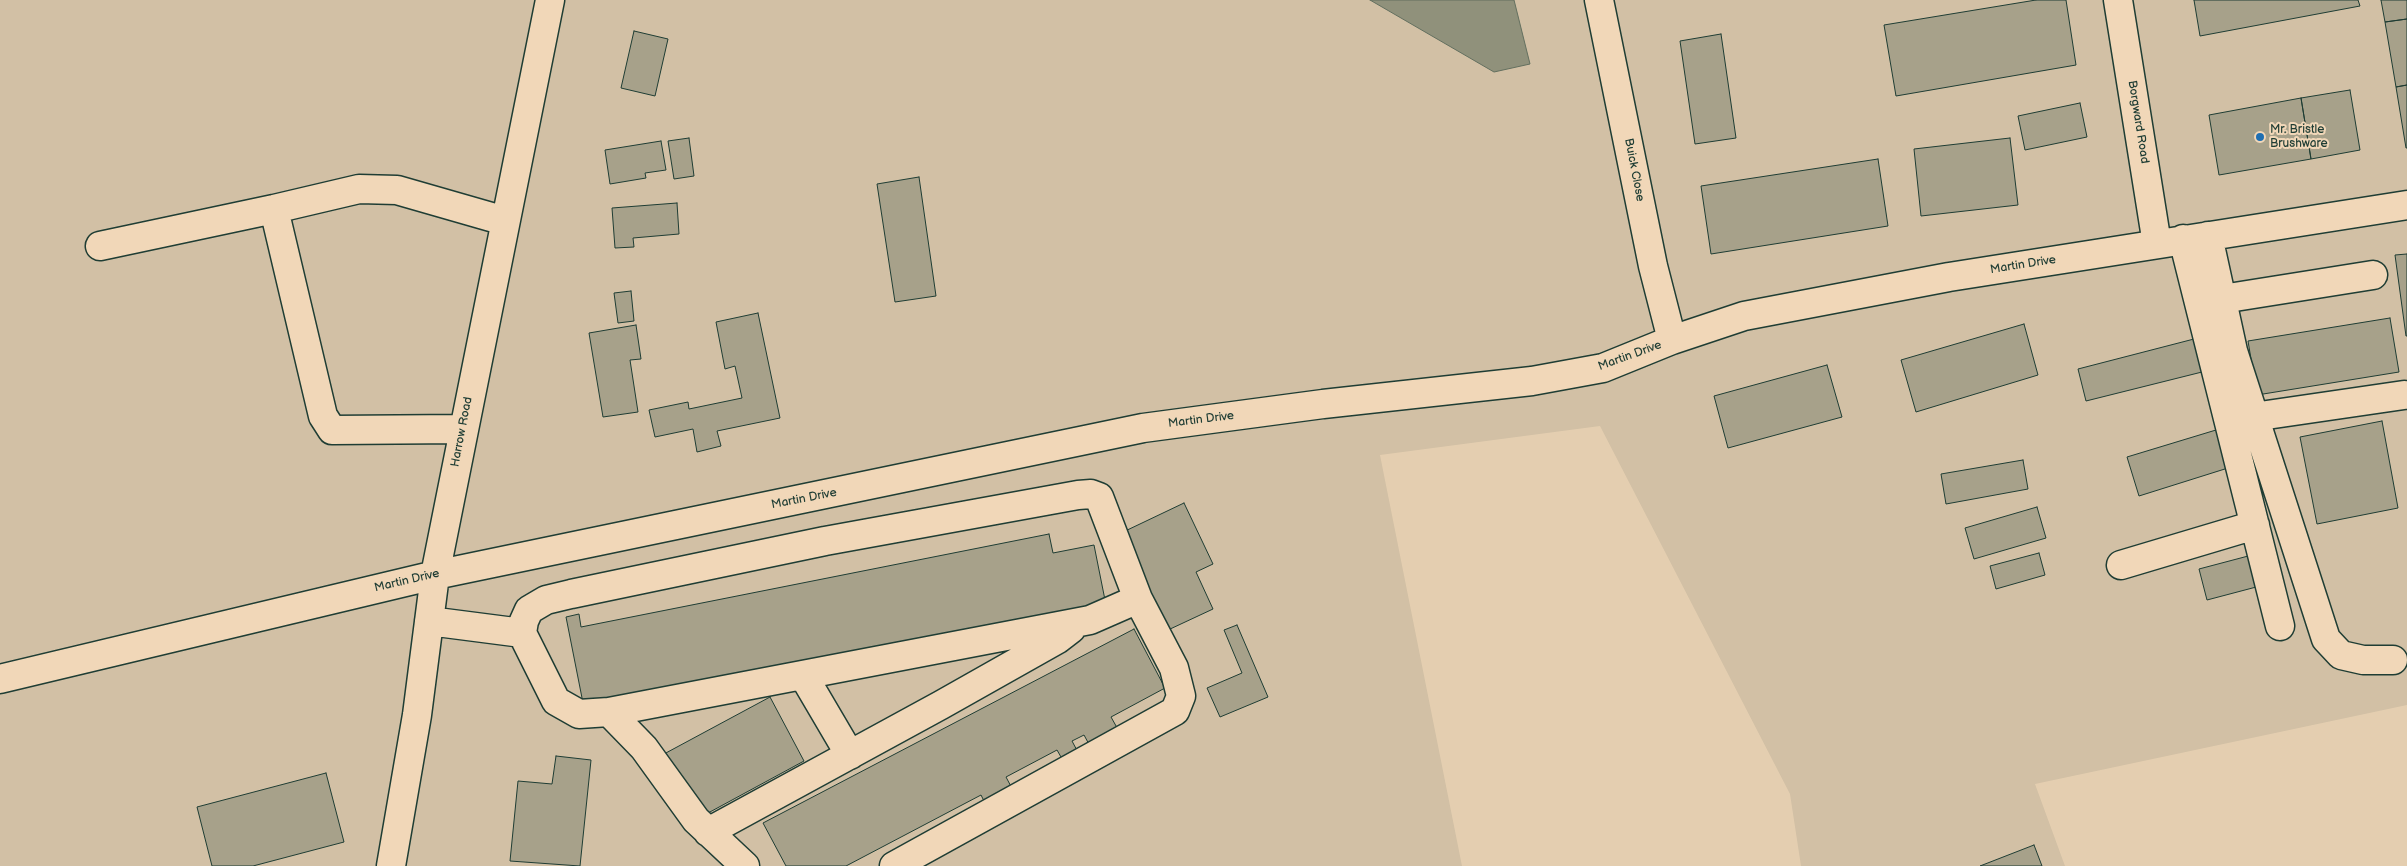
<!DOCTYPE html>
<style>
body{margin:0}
canvas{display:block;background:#e4ceb0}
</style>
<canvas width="2407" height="866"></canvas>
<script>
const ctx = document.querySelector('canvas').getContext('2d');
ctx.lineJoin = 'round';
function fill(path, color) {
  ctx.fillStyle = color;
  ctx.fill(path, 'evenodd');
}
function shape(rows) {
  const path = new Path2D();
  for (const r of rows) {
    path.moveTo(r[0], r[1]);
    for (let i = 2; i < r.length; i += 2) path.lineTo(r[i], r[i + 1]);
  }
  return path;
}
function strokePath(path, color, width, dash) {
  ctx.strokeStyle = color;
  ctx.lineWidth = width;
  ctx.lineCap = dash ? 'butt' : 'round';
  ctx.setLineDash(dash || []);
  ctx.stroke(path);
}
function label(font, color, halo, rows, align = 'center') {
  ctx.font = font + ' "Balsamiq Sans",sans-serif';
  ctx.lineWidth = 4;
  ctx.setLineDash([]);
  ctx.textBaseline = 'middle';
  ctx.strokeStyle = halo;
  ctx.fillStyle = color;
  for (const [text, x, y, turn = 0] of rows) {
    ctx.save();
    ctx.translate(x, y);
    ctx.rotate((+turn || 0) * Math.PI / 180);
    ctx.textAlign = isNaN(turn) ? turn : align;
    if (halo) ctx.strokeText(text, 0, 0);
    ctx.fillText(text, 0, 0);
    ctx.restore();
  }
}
fill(shape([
 [0,0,2407,0,2407,705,2035,784,2065,866,1801,866,1790,794,1600,426,1380,455,1462,866,0,866]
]), '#d2c0a5');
const water = shape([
 [1370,0,1514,0,1530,64,1494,72,1370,0]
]);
fill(water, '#90917b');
strokePath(water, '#636f5f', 1);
const building = shape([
 [2036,0,2066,0,2076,65,1896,96,1884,25,2036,0],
 [2194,0,2358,0,2360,6,2200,36,2194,0],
 [2381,0,2407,0,2407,19,2385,22,2381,0],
 [2407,19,2407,85,2396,87,2385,22,2407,19],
 [634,31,668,39,655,96,621,88,634,31],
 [1721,34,1736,138,1695,144,1680,41,1721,34],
 [2407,85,2407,148,2406,148,2396,87,2407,85],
 [2350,90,2360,150,2311,159,2301,98,2350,90],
 [2301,98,2311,159,2219,175,2209,115,2301,98],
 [2080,103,2087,137,2025,150,2018,116,2080,103],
 [689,138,694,176,674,179,668,141,689,138],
 [2010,138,2018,205,1921,216,1914,149,2010,138],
 [661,141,666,170,645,173,646,178,610,184,605,150,661,141],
 [1878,159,1888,226,1711,254,1701,186,1878,159],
 [919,177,936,296,895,302,877,184,919,177],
 [677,203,679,234,633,238,634,247,615,248,612,208,677,203],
 [2407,254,2407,336,2406,336,2395,255,2407,254],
 [631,291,634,321,618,323,614,293,631,291],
 [758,313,780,418,717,431,721,446,697,452,693,429,655,437,649,410,688,402,689,409,742,398,735,366,725,369,716,322,758,313],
 [2390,318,2399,372,2257,395,2248,341,2390,318],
 [2024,324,2038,375,1916,412,1901,360,2024,324],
 [636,325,641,359,630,360,638,412,603,417,589,333,636,325],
 [2194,339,2202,372,2086,401,2078,369,2194,339],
 [1827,365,1842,417,1728,448,1714,396,1827,365],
 [2382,421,2398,508,2317,524,2300,437,2382,421],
 [2216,430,2228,468,2139,496,2127,457,2216,430],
 [2023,460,2028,489,1946,504,1941,474,2023,460],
 [1184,503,1213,564,1196,572,1213,609,1168,630,1121,533,1184,503],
 [2037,507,2046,538,1974,559,1965,528,2037,507],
 [1049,534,1053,553,1094,545,1106,605,584,708,566,617,579,614,581,627,1049,534],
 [2039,553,2045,575,1996,589,1990,566,2039,553],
 [2252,555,2260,586,2207,600,2199,569,2252,555],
 [1237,625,1268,697,1220,717,1207,688,1242,673,1224,630,1237,625],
 [1134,629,1165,688,1111,717,1120,733,1091,748,1084,735,1072,741,1080,756,1065,764,1057,750,1006,777,1014,792,987,807,981,795,846,866,786,866,763,823,1134,629],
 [770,697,804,761,697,819,664,754,770,697],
 [556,756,591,760,580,866,510,861,518,781,552,784,556,756],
 [326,773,344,842,253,866,212,866,197,807,326,773],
 [2034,845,2042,866,1980,866,2034,845]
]);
fill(building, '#a7a18a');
strokePath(building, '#1f3d34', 1);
const minor = shape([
 [1599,0,1653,266,1672,340],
 [2118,0,2157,244],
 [2208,236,2233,351,2326,639,2341,655,2363,660,2393,660],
 [2183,239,2280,626],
 [100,246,274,209],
 [2222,299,2373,275],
 [2253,417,2404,395],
 [463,429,332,430,323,416,274,209,359,189,397,190,505,221],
 [2121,565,2255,525],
 [429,621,522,633],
 [803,675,850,755],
 [0,679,435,575,1143,428,1323,404,1532,381,1603,368,1672,340,1744,316,1949,277,2407,205],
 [609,712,644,748,696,820,745,866],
 [708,832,941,705,1058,639,1071,629],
 [391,866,417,715,435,575,550,0],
 [894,866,1175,711,1181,696,1174,668,1138,599,1099,497,1091,494,1078,495,825,541,571,594,546,600,529,610,524,621,522,633,556,701,579,714,609,712,1090,620,1138,599]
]);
strokePath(minor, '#1f3d34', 31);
strokePath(minor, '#f1d7b8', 28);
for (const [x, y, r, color] of [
 [2260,137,5,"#1f6fb2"]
]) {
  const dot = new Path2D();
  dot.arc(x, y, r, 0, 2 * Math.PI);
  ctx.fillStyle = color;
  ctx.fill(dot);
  strokePath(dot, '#f1d7b8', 2);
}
label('12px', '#1f3d34', '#f1d7b8', [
 ["Borgward Road",2138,122,81],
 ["Buick Close",1634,170,79],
 ["Martin Drive",2023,265,-9],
 ["Martin Drive",1630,356,-20],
 ["Martin Drive",1201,420,-7],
 ["Harrow Road",462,432,-79],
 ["Martin Drive",804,499,-11],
 ["Martin Drive",407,581,-13]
]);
label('12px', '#1f3d34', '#f1d7b8', [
 ["Mr. Bristle",2270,130],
 ["Brushware",2270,144]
], 'left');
</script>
